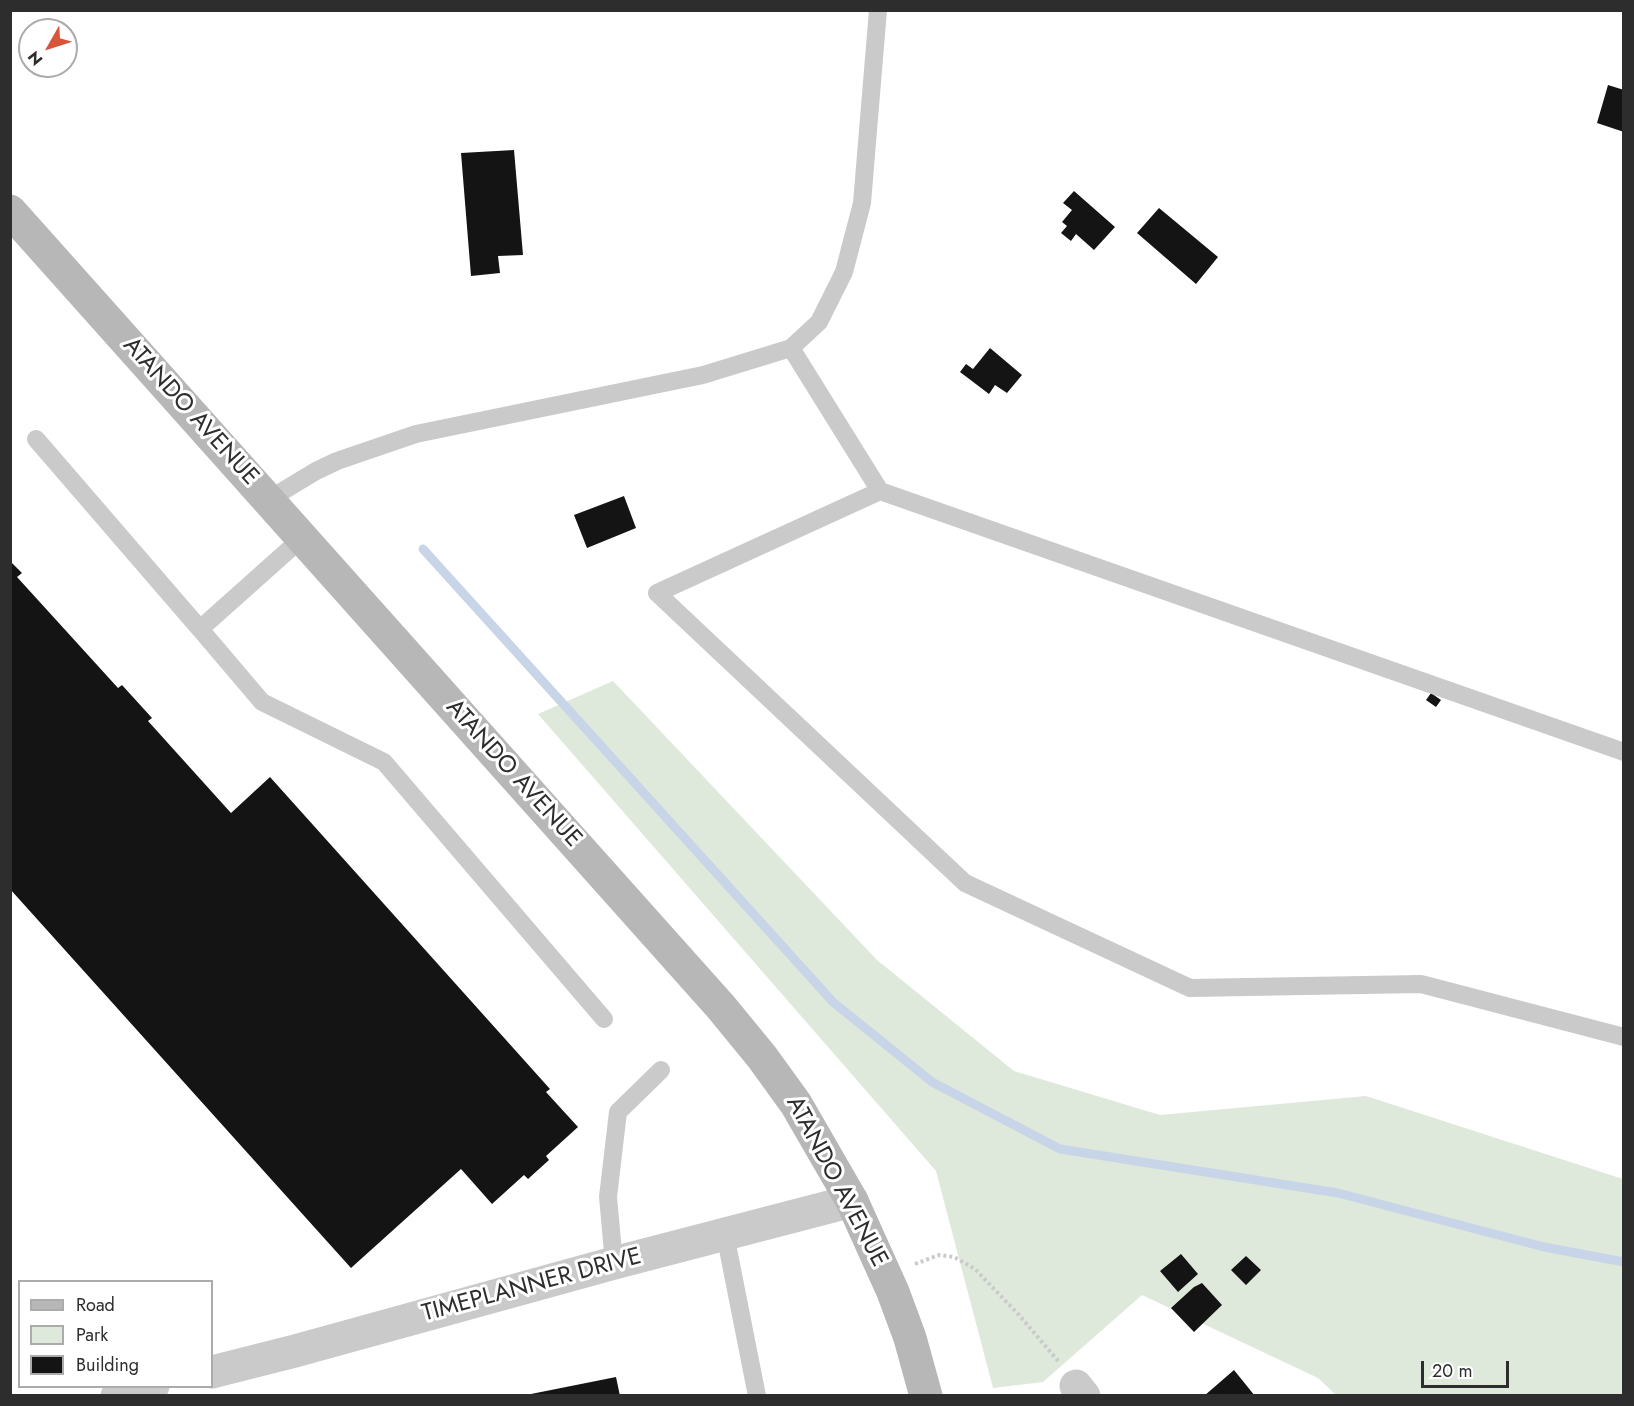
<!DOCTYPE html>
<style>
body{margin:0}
#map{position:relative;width:1634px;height:1406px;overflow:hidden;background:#fff;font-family:Jost,sans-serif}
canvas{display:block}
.frame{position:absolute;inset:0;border:12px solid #2d2d2d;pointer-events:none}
.legend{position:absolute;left:18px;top:1280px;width:195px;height:108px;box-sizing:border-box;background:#fff;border:2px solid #ababab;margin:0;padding:8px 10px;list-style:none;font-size:18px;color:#2d2d2d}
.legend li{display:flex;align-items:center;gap:12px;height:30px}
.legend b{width:30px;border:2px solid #ababab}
.north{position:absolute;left:18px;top:18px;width:60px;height:60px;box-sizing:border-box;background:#fff;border:2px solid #ababab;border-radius:50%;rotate:231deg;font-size:16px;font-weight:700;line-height:24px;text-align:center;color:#2d2d2d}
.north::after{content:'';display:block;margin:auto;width:21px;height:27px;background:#d95539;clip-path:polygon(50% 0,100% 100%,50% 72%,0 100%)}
.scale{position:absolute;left:1421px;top:1361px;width:88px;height:27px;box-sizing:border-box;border:3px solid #2d2d2d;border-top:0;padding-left:8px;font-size:18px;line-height:21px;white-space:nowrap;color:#2d2d2d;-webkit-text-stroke:4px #fff;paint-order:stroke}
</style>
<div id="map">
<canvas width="1634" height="1406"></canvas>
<div class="frame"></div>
<ul class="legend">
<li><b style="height:8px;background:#b7b7b7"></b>Road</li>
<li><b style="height:16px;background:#dfe9db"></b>Park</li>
<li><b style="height:16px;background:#141414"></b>Building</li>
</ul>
<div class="north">N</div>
<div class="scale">20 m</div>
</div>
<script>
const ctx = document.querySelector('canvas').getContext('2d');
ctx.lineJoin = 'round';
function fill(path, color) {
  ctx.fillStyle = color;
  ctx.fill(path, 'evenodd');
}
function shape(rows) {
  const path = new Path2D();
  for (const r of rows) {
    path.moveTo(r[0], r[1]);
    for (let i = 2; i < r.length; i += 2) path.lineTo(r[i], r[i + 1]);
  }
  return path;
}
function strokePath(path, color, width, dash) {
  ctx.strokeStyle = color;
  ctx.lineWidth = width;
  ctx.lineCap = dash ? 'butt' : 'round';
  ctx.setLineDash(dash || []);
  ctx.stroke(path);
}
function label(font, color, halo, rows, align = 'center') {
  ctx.font = font + ' Jost,sans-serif';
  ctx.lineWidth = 6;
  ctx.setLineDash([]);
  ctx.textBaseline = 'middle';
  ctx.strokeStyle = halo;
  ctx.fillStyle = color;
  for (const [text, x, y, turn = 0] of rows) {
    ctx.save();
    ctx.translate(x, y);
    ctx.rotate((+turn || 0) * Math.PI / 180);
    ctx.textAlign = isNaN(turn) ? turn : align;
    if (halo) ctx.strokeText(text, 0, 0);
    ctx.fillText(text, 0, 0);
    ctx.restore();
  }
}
fill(shape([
 [613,681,877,960,1014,1071,1160,1115,1366,1096,1623,1179,1623,1395,1336,1395,1318,1378,1142,1295,1043,1382,993,1388,936,1171,538,714]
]), '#dfe9db');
strokePath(shape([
 [423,549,833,1002,932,1082,1060,1149,1338,1193,1544,1247,1624,1262]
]), '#c8d4e8', 9);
fill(shape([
 [1608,85,1624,90,1624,132,1597,123],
 [514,150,523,255,498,256,500,273,471,276,461,153],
 [1074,191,1115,227,1094,250,1076,234,1071,241,1061,233,1067,226,1062,222,1072,210,1063,203],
 [1159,208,1218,257,1196,284,1137,233],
 [990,348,1022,375,1007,393,995,385,989,394,960,372,966,364,973,369],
 [624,496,636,528,587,548,574,515],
 [10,561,22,573,17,577,118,688,122,685,152,718,148,721,231,813,270,777,550,1089,546,1092,578,1127,546,1156,549,1160,528,1179,524,1175,492,1204,461,1169,351,1268,10,889],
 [1431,693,1441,700,1436,707,1426,700],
 [1181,1254,1198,1274,1178,1292,1160,1271],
 [1246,1256,1261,1270,1246,1285,1231,1270],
 [1202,1283,1222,1305,1194,1332,1171,1308,1194,1287],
 [1234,1370,1255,1396,1204,1396],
 [616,1377,620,1396,531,1396,531,1394]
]), '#141414');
strokePath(shape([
 [915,1264,939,1255,954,1257,975,1269,1019,1315,1059,1362]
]), '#cacaca', 4, [3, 3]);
strokePath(shape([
 [791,348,880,491,1624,752],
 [36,439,200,629],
 [880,491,657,593,965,883,1190,988,1421,984,1624,1037],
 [268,500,316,471,337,461,416,434,703,375,791,348,819,322,844,272,862,203,878,10],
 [302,538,200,629,262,702,384,762,604,1019],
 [725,1234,757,1396],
 [614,1263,608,1197,618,1112,661,1070]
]), '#cacaca', 18);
strokePath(shape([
 [212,1372,295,1351,614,1263,852,1201],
 [1076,1386,1084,1396],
 [117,1396,153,1386]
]), '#cacaca', 33);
strokePath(shape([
 [10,211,721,1007,762,1057,796,1104,852,1201,893,1292,910,1338,926,1396]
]), '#b7b7b7', 33);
label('24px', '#2d2d2d', '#fff', [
 ["ATANDO AVENUE",190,412,48],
 ["ATANDO AVENUE",513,774,48],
 ["ATANDO AVENUE",836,1182,62],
 ["TIMEPLANNER DRIVE",532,1286,-15]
]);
</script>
